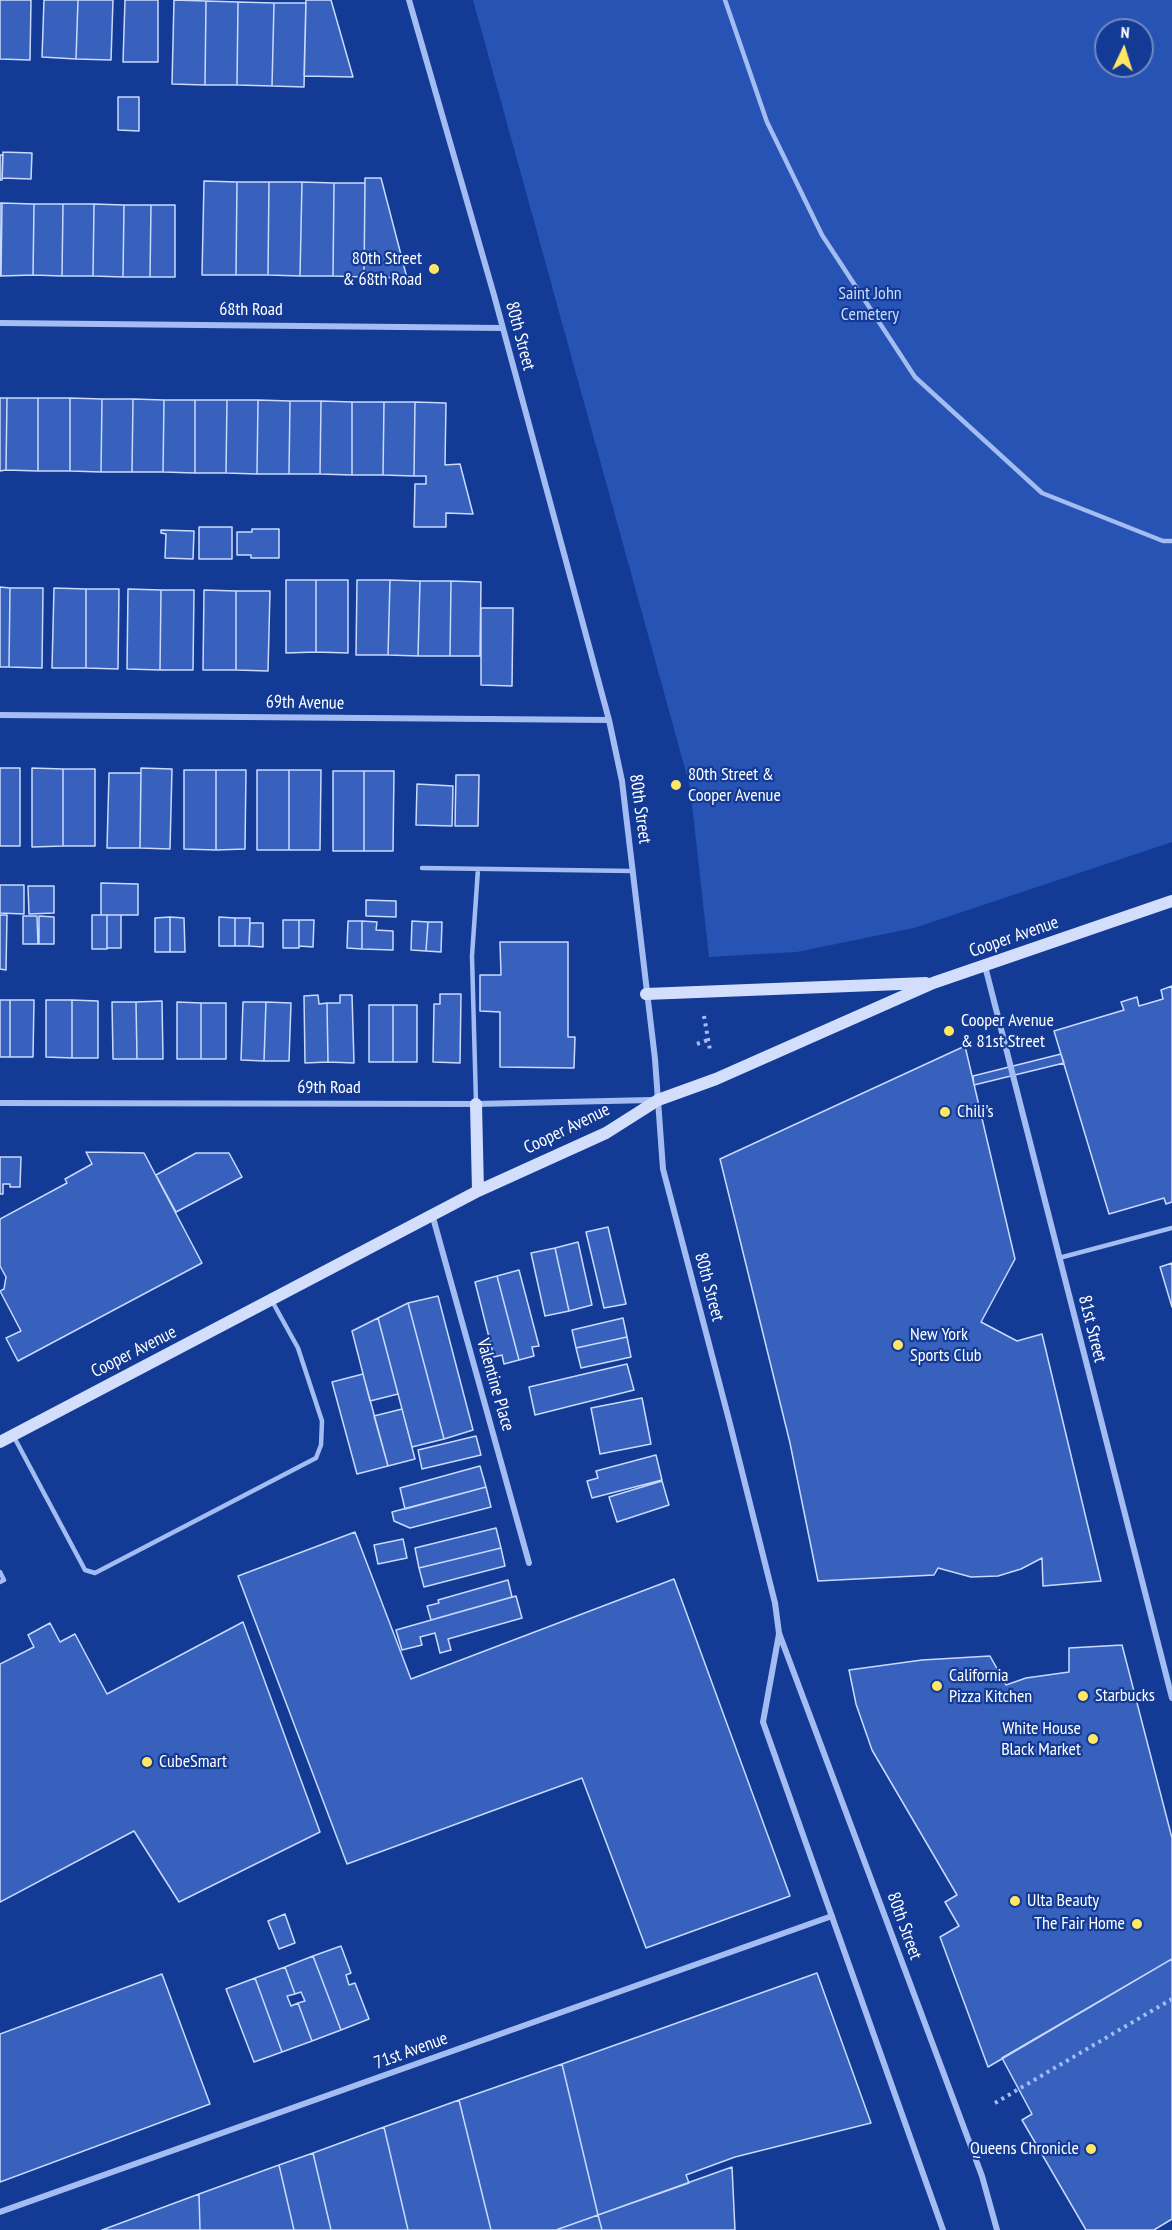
<!DOCTYPE html>
<style>
body{margin:0}
#map{position:relative;width:1172px;height:2230px;overflow:hidden;background:#133a95;font-family:"PT Sans Narrow",sans-serif}
canvas{display:block}
.north{position:absolute;left:1094px;top:18px;width:60px;height:60px;box-sizing:border-box;background:#133a95;border:2px solid #7189bf;border-radius:50%;rotate:4deg;font-size:16px;font-weight:700;line-height:24px;text-align:center;color:#fff}
.north::after{content:'';display:block;margin:auto;width:21px;height:27px;background:#ffe764;clip-path:polygon(50% 0,100% 100%,50% 72%,0 100%)}
</style>
<div id="map">
<canvas width="1172" height="2230"></canvas>
<div class="north">N</div>
</div>
<script>
const ctx = document.querySelector('canvas').getContext('2d');
ctx.lineJoin = 'round';
function fill(path, color) {
  ctx.fillStyle = color;
  ctx.fill(path, 'evenodd');
}
function shape(rows) {
  const path = new Path2D();
  for (const r of rows) {
    path.moveTo(r[0], r[1]);
    for (let i = 2; i < r.length; i += 2) path.lineTo(r[i], r[i + 1]);
  }
  return path;
}
function strokePath(path, color, width, dash) {
  ctx.strokeStyle = color;
  ctx.lineWidth = width;
  ctx.lineCap = dash ? 'butt' : 'round';
  ctx.setLineDash(dash || []);
  ctx.stroke(path);
}
function label(font, color, halo, rows, align = 'center') {
  ctx.font = font + ' "PT Sans Narrow",sans-serif';
  ctx.lineWidth = 4.5;
  ctx.setLineDash([]);
  ctx.textBaseline = 'middle';
  ctx.strokeStyle = halo;
  ctx.fillStyle = color;
  for (const [text, x, y, turn = 0] of rows) {
    ctx.save();
    ctx.translate(x, y);
    ctx.rotate((+turn || 0) * Math.PI / 180);
    ctx.textAlign = isNaN(turn) ? turn : align;
    if (halo) ctx.strokeText(text, 0, 0);
    ctx.fillText(text, 0, 0);
    ctx.restore();
  }
}
fill(shape([
 [473,0,1172,0,1172,842,914,928,797,952,709,957,690,787],
 [1106,30,1142,30,1142,66,1106,66]
]), '#2653b4');
const building = shape([
 [0,0,31,0,30,60,0,59,0,0],
 [44,0,78,0,76,59,42,57,44,0],
 [78,0,113,0,111,60,76,59,78,0],
 [125,0,158,0,158,62,123,62,125,0],
 [174,0,206,1,205,85,172,84,174,0],
 [306,0,331,0,353,77,304,76,306,0],
 [206,1,238,2,237,85,205,85,206,1],
 [238,2,274,3,272,86,237,85,238,2],
 [274,3,306,3,304,87,272,86,274,3],
 [118,97,139,97,139,131,118,130,118,97],
 [3,152,32,153,31,179,2,178,3,152],
 [0,155,3,155,2,180,0,180,0,155],
 [365,178,381,178,407,278,364,277,365,178],
 [204,181,237,182,236,275,202,275,204,181],
 [237,182,269,182,268,275,236,275,237,182],
 [269,182,302,182,300,276,268,275,269,182],
 [302,182,334,183,333,276,300,276,302,182],
 [334,183,365,183,364,277,333,276,334,183],
 [0,203,2,203,1,276,0,276,0,203],
 [2,203,34,204,33,275,1,276,2,203],
 [34,204,63,204,62,276,33,275,34,204],
 [63,204,94,204,93,276,62,276,63,204],
 [94,204,124,205,123,277,93,276,94,204],
 [124,205,151,205,150,277,123,277,124,205],
 [151,205,175,205,175,277,150,277,151,205],
 [0,398,7,398,6,470,0,471,0,398],
 [7,398,38,398,38,471,6,470,7,398],
 [38,398,70,398,70,471,38,471,38,398],
 [70,398,102,399,101,472,70,471,70,398],
 [102,399,133,399,132,472,101,472,102,399],
 [133,399,164,400,163,472,132,472,133,399],
 [164,400,195,400,195,473,163,472,164,400],
 [195,400,227,400,226,473,195,473,195,400],
 [227,400,258,400,257,474,226,473,227,400],
 [258,400,290,401,289,474,257,474,258,400],
 [290,401,321,401,320,474,289,474,290,401],
 [321,401,352,402,352,475,320,474,321,401],
 [352,402,384,402,383,475,352,475,352,402],
 [384,402,415,402,414,476,383,475,384,402],
 [415,402,446,403,445,465,460,464,473,514,446,513,446,527,414,527,415,484,426,484,426,476,414,476,415,402],
 [199,527,232,527,232,559,199,559,199,527],
 [252,529,279,529,279,558,251,558,251,555,237,555,237,532,252,532,252,529],
 [161,530,194,531,193,559,165,558,166,534,161,533,161,530],
 [286,580,316,580,316,652,286,653,286,580],
 [316,580,348,580,348,653,316,652,316,580],
 [357,580,390,580,388,655,356,655,357,580],
 [390,580,420,581,418,656,388,655,390,580],
 [420,581,451,581,450,656,418,656,420,581],
 [451,581,481,582,480,656,450,656,451,581],
 [0,587,10,588,9,667,0,667,0,587],
 [10,588,43,588,42,668,9,667,10,588],
 [54,588,86,589,86,668,52,668,54,588],
 [86,589,119,589,118,669,86,668,86,589],
 [128,589,161,590,160,670,127,669,128,589],
 [161,590,194,590,193,670,160,670,161,590],
 [204,590,236,591,236,670,203,670,204,590],
 [236,591,270,591,268,671,236,670,236,591],
 [481,608,513,608,512,686,481,685,481,608],
 [0,768,20,768,20,846,0,846,0,768],
 [32,768,63,769,63,846,32,847,32,768],
 [141,768,172,769,170,849,140,848,141,768],
 [63,769,95,769,95,846,63,846,63,769],
 [184,770,216,770,216,850,184,849,184,770],
 [216,770,246,770,245,849,216,850,216,770],
 [257,770,289,770,289,850,257,850,257,770],
 [289,770,321,770,320,850,289,850,289,770],
 [333,771,364,771,364,851,333,851,333,771],
 [364,771,394,771,393,851,364,851,364,771],
 [109,773,141,773,140,848,107,848,109,773],
 [456,775,479,775,478,826,455,826,456,775],
 [417,784,453,786,452,826,416,825,417,784],
 [101,883,138,884,138,915,101,915,101,883],
 [0,885,24,885,24,914,0,913,0,885],
 [28,886,54,886,54,913,29,914,28,886],
 [366,900,396,901,396,917,366,916,366,900],
 [0,915,7,915,6,970,0,969,0,915],
 [92,915,107,915,107,949,92,949,92,915],
 [107,915,121,915,121,948,107,948,107,915],
 [23,916,37,916,38,944,23,944,23,916],
 [39,916,54,917,54,944,39,944,39,916],
 [170,917,184,918,185,952,170,952,170,917],
 [170,917,170,952,155,952,155,918,170,917],
 [219,917,235,918,235,946,219,946,219,917],
 [235,918,250,918,249,946,235,946,235,918],
 [283,920,299,920,299,948,283,948,283,920],
 [299,920,314,920,313,947,299,946,299,920],
 [348,921,362,921,362,949,347,948,348,921],
 [362,921,377,922,376,930,393,931,393,950,362,949,362,921],
 [412,921,428,922,426,951,411,950,412,921],
 [428,922,442,922,441,952,426,951,428,922],
 [250,923,263,923,263,947,249,946,250,923],
 [500,942,568,942,568,1037,575,1037,574,1068,500,1067,500,1012,480,1011,480,975,501,975,500,942],
 [1172,986,1172,1202,1166,1204,1164,1198,1109,1214,1054,1031,1124,1010,1121,1002,1137,997,1139,1006,1163,999,1161,990,1172,986],
 [440,994,461,994,460,1063,433,1062,434,1004,440,1004,440,994],
 [318,995,319,1004,327,1003,328,1062,305,1063,304,996,318,995],
 [340,995,352,995,354,1063,328,1062,327,1003,340,1003,340,995],
 [0,1000,10,1000,10,1057,0,1057,0,1000],
 [10,1000,34,1000,33,1057,10,1057,10,1000],
 [46,1000,72,1000,72,1058,46,1057,46,1000],
 [72,1000,98,1001,98,1058,72,1058,72,1000],
 [162,1001,163,1059,137,1059,136,1002,162,1001],
 [112,1002,136,1002,137,1059,113,1059,112,1002],
 [177,1002,201,1003,201,1059,177,1059,177,1002],
 [243,1002,266,1002,264,1061,241,1060,243,1002],
 [266,1002,291,1003,289,1061,264,1061,266,1002],
 [201,1003,226,1003,226,1059,201,1059,201,1003],
 [369,1005,393,1005,393,1062,369,1062,369,1005],
 [393,1005,417,1005,417,1062,393,1062,393,1005],
 [965,1046,1015,1259,981,1322,1017,1341,1042,1334,1101,1581,1043,1586,1042,1558,1021,1569,998,1576,971,1577,938,1568,934,1575,818,1581,790,1443,720,1159,965,1046],
 [1061,1054,1064,1063,974,1085,973,1076,1061,1054],
 [86,1152,144,1153,202,1263,18,1361,6,1338,21,1331,0,1291,4,1289,6,1277,0,1266,0,1219,67,1183,65,1179,92,1164,86,1152],
 [196,1153,229,1153,242,1177,176,1212,156,1175,196,1153],
 [0,1157,21,1157,20,1187,10,1187,10,1184,3,1184,3,1194,0,1194,0,1157],
 [608,1227,626,1304,604,1308,586,1232,608,1227],
 [578,1242,592,1305,569,1311,555,1248,578,1242],
 [555,1248,569,1311,545,1316,531,1253,555,1248],
 [1172,1263,1172,1307,1160,1267,1172,1263],
 [519,1270,539,1346,532,1347,534,1356,519,1360,497,1276,519,1270],
 [497,1276,519,1360,504,1364,502,1355,494,1357,475,1282,497,1276],
 [438,1296,473,1430,444,1439,408,1303,438,1296],
 [408,1303,444,1439,412,1447,378,1318,408,1303],
 [378,1318,398,1394,370,1401,352,1331,378,1318],
 [623,1318,627,1337,576,1348,572,1330,623,1318],
 [627,1337,631,1357,581,1368,576,1348,627,1337],
 [627,1364,634,1390,535,1415,529,1387,627,1364],
 [363,1374,388,1466,357,1474,332,1382,363,1374],
 [642,1398,651,1444,600,1454,591,1408,642,1398],
 [402,1409,415,1459,388,1466,374,1416,402,1409],
 [476,1436,481,1455,422,1469,418,1450,476,1436],
 [656,1455,662,1480,592,1498,587,1481,598,1478,596,1471,656,1455],
 [480,1466,486,1487,405,1509,400,1488,480,1466],
 [662,1481,669,1505,617,1522,609,1497,662,1481],
 [486,1487,491,1507,410,1528,394,1521,392,1512,486,1487],
 [496,1528,501,1548,419,1568,415,1548,496,1528],
 [355,1532,411,1679,674,1579,790,1896,646,1948,582,1778,347,1864,238,1576,355,1532],
 [403,1539,407,1558,378,1564,374,1545,403,1539],
 [501,1548,505,1566,424,1587,419,1568,501,1548],
 [508,1580,512,1597,431,1620,427,1606,439,1603,438,1600,508,1580],
 [516,1596,522,1618,448,1639,451,1650,440,1653,435,1633,420,1637,422,1645,402,1650,396,1630,516,1596],
 [243,1622,320,1832,179,1902,134,1831,0,1902,0,1664,34,1647,28,1635,50,1623,60,1642,75,1634,107,1694,243,1622],
 [1122,1645,1172,1838,1172,1959,988,2067,940,1937,959,1926,945,1902,957,1895,872,1750,856,1704,849,1670,922,1660,990,1656,1006,1685,1026,1678,1069,1672,1069,1648,1122,1645],
 [285,1914,295,1943,279,1949,268,1921,285,1914],
 [341,1946,351,1973,346,1975,349,1985,355,1983,369,2019,341,2030,313,1956,341,1946],
 [313,1956,341,2030,312,2041,298,2003,305,2001,301,1992,295,1994,285,1967,313,1956],
 [1172,1959,1172,2219,1154,2230,1086,2230,1022,2120,1032,2114,1002,2058,1172,1959],
 [285,1967,295,1994,287,1996,291,2006,298,2003,312,2041,282,2052,255,1978,285,1967],
 [817,1973,871,2123,735,2157,686,2175,689,2183,598,2215,562,2064,817,1973],
 [162,1974,210,2104,0,2182,0,2034,162,1974],
 [255,1978,282,2052,254,2062,226,1989,255,1978],
 [562,2064,598,2215,556,2230,491,2230,459,2100,562,2064],
 [459,2100,491,2230,408,2230,384,2127,459,2100],
 [384,2127,408,2230,331,2230,313,2153,384,2127],
 [313,2153,331,2230,294,2230,279,2165,313,2153],
 [279,2165,294,2230,200,2230,199,2194,279,2165],
 [732,2167,735,2230,602,2230,598,2215,732,2167],
 [199,2194,200,2230,102,2230,199,2194],
 [598,2215,602,2230,556,2230,598,2215]
]);
fill(building, '#3761bc');
strokePath(building, '#cadafd', 1.5);
strokePath(shape([
 [704,1016,710,1050],
 [697,1044,708,1040],
 [995,2103,1172,1999]
]), '#a3bcf2', 4, [3, 4.5]);
strokePath(shape([
 [725,0,767,122,822,235,915,377,1042,493,1163,541,1172,541],
 [422,868,632,871],
 [476,1103,472,956,478,869],
 [1059,1258,1172,1228],
 [14,1437,85,1570,95,1573,316,1458,321,1445,322,1421,298,1348,272,1301],
 [0,1572,4,1580,0,1582]
]), '#a3bcf2', 4.5);
strokePath(shape([
 [409,0,494,295,609,720,622,781,655,1059,663,1169,729,1420,775,1603,779,1633,982,2176,997,2230],
 [0,323,502,328],
 [0,715,609,720],
 [985,966,1172,1698],
 [0,1103,476,1104,651,1100],
 [432,1214,529,1563],
 [779,1634,763,1722,943,2230],
 [0,2212,832,1916]
]), '#a3bcf2', 6);
strokePath(shape([
 [646,994,926,983],
 [476,1104,478,1191],
 [0,1442,478,1191,606,1133,658,1100,716,1079,933,983,1172,901]
]), '#d2defc', 12);
for (const [x, y, r, color] of [
 [434,269,6,"#ffe764"],
 [676,785,6,"#ffe764"],
 [949,1031,6,"#ffe764"],
 [945,1112,6,"#ffe764"],
 [898,1345,6,"#ffe764"],
 [937,1686,6,"#ffe764"],
 [1083,1696,6,"#ffe764"],
 [1093,1739,6,"#ffe764"],
 [147,1762,6,"#ffe764"],
 [1015,1901,6,"#ffe764"],
 [1137,1924,6,"#ffe764"],
 [1091,2149,6,"#ffe764"]
]) {
  const dot = new Path2D();
  dot.arc(x, y, r, 0, 2 * Math.PI);
  ctx.fillStyle = color;
  ctx.fill(dot);
  strokePath(dot, '#133a95', 2);
}
label('18px', '#fff', '#133a95', [
 ["80th Street",422,259,"right"],
 ["& 68th Road",422,280,"right"],
 ["80th Street &",688,775],
 ["Cooper Avenue",688,796],
 ["Cooper Avenue",961,1021],
 ["& 81st Street",961,1042],
 ["Chili's",957,1112],
 ["New York",910,1335],
 ["Sports Club",910,1356],
 ["California",949,1676],
 ["Pizza Kitchen",949,1697],
 ["Starbucks",1095,1696],
 ["White House",1081,1729,"right"],
 ["Black Market",1081,1750,"right"],
 ["CubeSmart",159,1762],
 ["Ulta Beauty",1027,1901],
 ["The Fair Home",1125,1924,"right"],
 ["Queens Chronicle",1079,2149,"right"]
], 'left');
label('18px', '#cadafd', '#133a95', [
 ["Saint John",870,294],
 ["Cemetery",870,315]
]);
label('18px', '#fff', '#133a95', [
 ["68th Road",251,310],
 ["80th Street",520,336,75],
 ["69th Avenue",305,703,1],
 ["80th Street",640,809,82],
 ["Cooper Avenue",1014,937,-19],
 ["69th Road",329,1088],
 ["Cooper Avenue",567,1129,-26],
 ["80th Street",709,1287,75],
 ["81st Street",1092,1329,76],
 ["Cooper Avenue",134,1352,-27],
 ["Valentine Place",495,1385,74],
 ["80th Street",904,1926,70],
 ["71st Avenue",411,2051,-20]
]);
</script>
